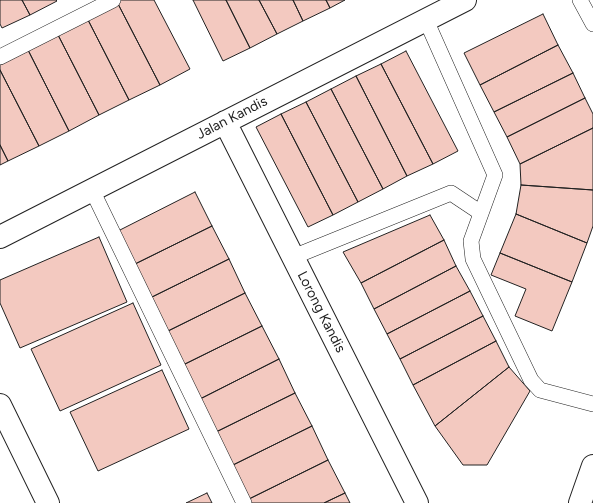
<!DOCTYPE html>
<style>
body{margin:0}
canvas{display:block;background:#fff}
</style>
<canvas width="593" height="503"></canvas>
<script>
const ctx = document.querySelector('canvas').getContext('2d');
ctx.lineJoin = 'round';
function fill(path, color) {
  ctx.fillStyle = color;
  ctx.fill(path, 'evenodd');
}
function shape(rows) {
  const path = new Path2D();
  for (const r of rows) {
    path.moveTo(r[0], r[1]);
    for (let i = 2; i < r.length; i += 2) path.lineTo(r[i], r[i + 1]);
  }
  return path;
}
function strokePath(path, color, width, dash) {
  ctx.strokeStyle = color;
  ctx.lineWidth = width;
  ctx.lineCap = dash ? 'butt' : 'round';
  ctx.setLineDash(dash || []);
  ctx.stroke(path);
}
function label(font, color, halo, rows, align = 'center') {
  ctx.font = font + ' Figtree,sans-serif';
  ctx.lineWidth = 3;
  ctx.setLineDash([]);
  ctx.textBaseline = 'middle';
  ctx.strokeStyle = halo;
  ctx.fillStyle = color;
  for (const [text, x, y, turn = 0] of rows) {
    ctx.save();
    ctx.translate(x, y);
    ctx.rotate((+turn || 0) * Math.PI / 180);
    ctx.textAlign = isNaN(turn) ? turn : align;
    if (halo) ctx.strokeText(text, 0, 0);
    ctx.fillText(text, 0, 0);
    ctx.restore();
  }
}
const building = shape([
 [0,0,22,0,30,15,2,28,0,24,0,0],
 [22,0,56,0,57,1,30,15,22,0],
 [116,0,154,0,190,69,160,85,116,0],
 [116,0,160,85,129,100,86,16,116,0],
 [193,0,226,0,250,48,223,61,193,0],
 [226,0,259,0,277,34,250,48,226,0],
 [259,0,293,0,303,21,277,34,259,0],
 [293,0,326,0,330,8,303,21,293,0],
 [326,0,345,0,330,8,326,0],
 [543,14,558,45,480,85,464,53,543,14],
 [86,16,129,100,99,115,56,31,86,16],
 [56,31,99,115,69,131,26,46,56,31],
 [558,45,573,73,494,112,480,85,558,45],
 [26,46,69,131,39,146,0,70,0,59,26,46],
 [406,51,458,151,433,164,381,64,406,51],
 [381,64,433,164,407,176,356,76,381,64],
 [0,70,39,146,8,161,0,145,0,70],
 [573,73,585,98,507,137,494,112,573,73],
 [356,76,407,176,383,189,331,89,356,76],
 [331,89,383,189,358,202,306,102,331,89],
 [585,98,593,114,593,128,520,164,507,137,585,98],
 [306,102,358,202,333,215,281,114,306,102],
 [281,114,333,215,308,227,256,127,281,114],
 [593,128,593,190,521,185,520,164,593,128],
 [0,145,8,161,0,165,0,145],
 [521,185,593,190,593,226,587,243,516,214,521,185],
 [195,192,212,226,133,265,116,232,195,192],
 [516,214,587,243,572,282,500,253,516,214],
 [430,215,444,240,361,283,343,252,430,215],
 [212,226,229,259,150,298,133,265,212,226],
 [99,237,127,302,20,348,0,303,0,280,99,237],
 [444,240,456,266,374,309,361,283,444,240],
 [500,253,572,282,552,331,515,316,526,289,491,275,500,253],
 [229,259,245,293,166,332,150,298,229,259],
 [456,266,470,291,387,334,374,309,456,266],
 [470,291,483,316,400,359,387,334,470,291],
 [245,293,262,326,183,365,166,332,245,293],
 [133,303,161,365,60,411,31,349,133,303],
 [483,316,496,341,413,385,400,359,483,316],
 [262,326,279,359,200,399,183,365,262,326],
 [496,341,509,367,435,426,413,385,496,341],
 [279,359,295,393,216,432,200,399,279,359],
 [509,367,530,391,487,465,463,465,435,426,509,367],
 [162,370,189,429,98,471,70,412,162,370],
 [295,393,312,426,233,465,216,432,295,393],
 [312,426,328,460,249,499,233,465,312,426],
 [328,460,345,493,324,503,252,503,249,499,328,460],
 [207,493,212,503,186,503,207,493],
 [345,493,350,503,324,503,345,493]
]);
fill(building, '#f3c9c0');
strokePath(building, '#222', 1);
const lane = shape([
 [580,0,593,24],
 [426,20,495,175,471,241,473,259,531,380,540,390,593,404],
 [0,57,113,0],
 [92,190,244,503],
 [293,257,451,193,481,213]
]);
const street = shape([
 [225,122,417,503],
 [0,237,465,0],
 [0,405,48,503]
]);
const highway = shape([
 [580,503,593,466]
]);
strokePath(lane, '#222', 16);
strokePath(street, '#222', 24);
strokePath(highway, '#222', 24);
strokePath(lane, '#fff', 15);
strokePath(street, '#fff', 22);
strokePath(highway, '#fff', 22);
label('14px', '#222', '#fff', [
 ["Jalan Kandis",232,118,-27],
 ["Lorong Kandis",321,312,63]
]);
</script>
